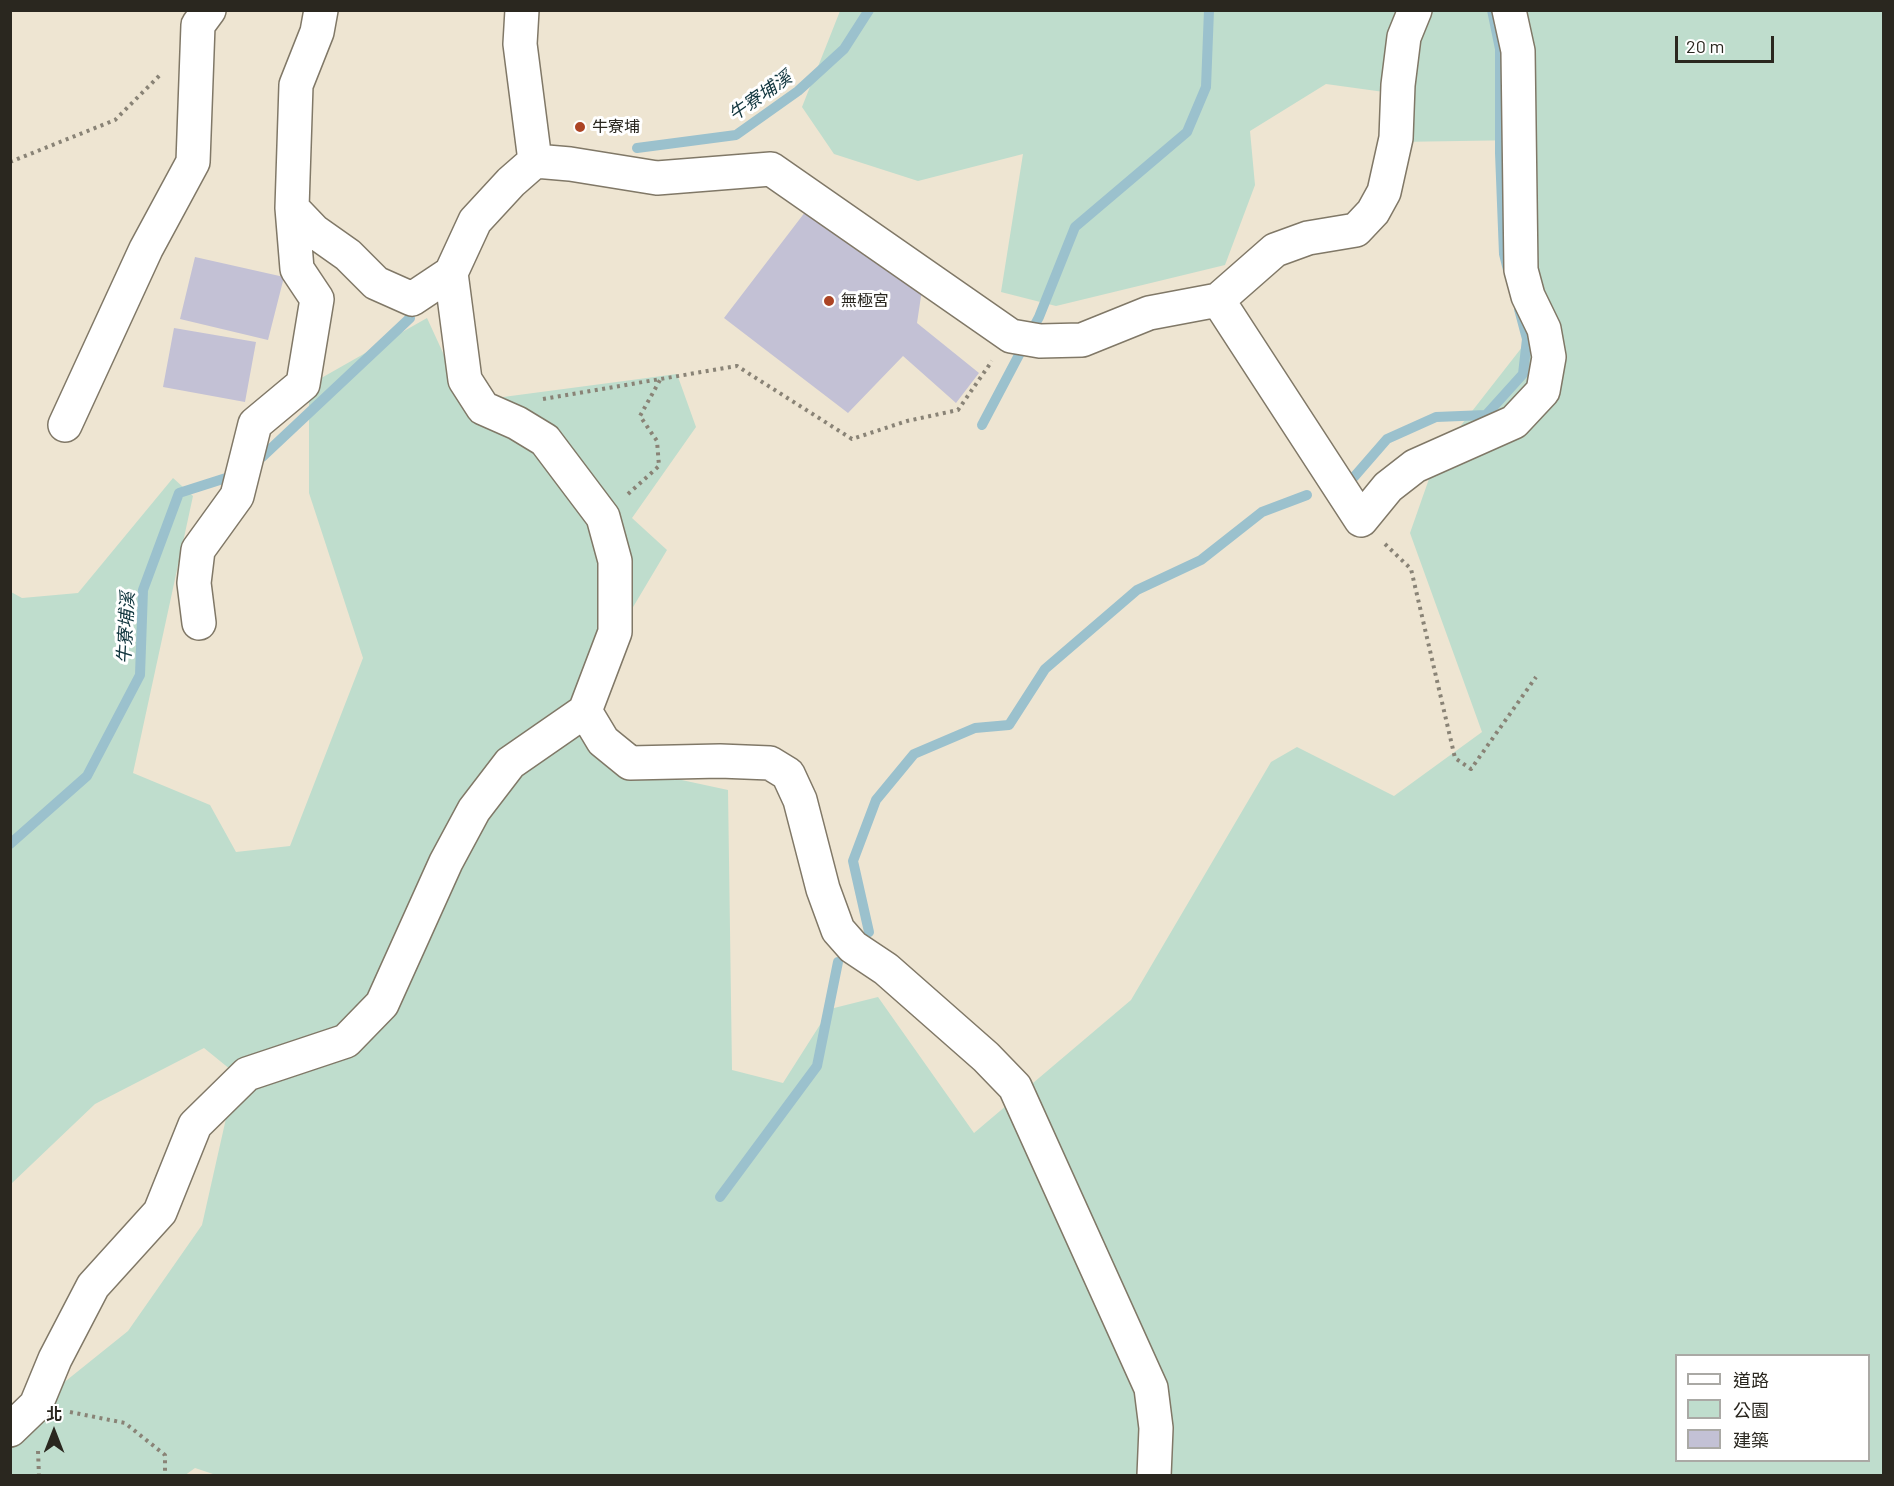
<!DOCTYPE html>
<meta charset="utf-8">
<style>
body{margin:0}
#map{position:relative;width:1894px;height:1486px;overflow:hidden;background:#eee5d2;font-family:Barlow,"Noto Sans TC",sans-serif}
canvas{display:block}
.frame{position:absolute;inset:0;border:12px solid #2a271f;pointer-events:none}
.legend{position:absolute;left:1675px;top:1354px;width:195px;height:108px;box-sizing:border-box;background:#fff;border:2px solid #aaa9a5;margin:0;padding:8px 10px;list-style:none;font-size:18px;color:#2a271f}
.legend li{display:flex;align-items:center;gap:12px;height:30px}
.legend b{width:30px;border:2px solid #aaa9a5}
.north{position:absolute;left:24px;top:1402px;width:60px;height:60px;-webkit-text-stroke:4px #fff;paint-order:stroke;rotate:0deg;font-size:16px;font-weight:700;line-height:24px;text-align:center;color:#2a271f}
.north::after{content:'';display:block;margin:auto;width:21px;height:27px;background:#2a271f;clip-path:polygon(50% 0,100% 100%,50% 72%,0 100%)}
.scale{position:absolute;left:1675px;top:36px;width:99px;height:27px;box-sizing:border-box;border:3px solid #2a271f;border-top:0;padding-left:8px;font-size:18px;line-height:21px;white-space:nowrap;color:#2a271f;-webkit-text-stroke:4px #fff;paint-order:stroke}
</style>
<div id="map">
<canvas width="1894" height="1486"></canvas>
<div class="frame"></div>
<ul class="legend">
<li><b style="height:8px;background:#fff"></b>道路</li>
<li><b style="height:16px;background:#bfddcd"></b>公園</li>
<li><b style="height:16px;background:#c3c1d5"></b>建築</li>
</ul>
<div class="north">北</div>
<div class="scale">20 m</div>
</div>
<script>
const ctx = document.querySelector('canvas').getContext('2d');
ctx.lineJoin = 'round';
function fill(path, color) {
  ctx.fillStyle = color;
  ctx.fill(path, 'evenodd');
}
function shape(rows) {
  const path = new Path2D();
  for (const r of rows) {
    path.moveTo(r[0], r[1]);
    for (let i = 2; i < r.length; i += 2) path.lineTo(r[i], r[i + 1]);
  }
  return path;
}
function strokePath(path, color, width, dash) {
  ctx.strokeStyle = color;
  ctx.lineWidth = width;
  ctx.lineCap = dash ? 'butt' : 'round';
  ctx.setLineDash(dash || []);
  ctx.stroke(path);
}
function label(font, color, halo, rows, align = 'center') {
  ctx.font = font + ' Barlow,"Noto Sans TC",sans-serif';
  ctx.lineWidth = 6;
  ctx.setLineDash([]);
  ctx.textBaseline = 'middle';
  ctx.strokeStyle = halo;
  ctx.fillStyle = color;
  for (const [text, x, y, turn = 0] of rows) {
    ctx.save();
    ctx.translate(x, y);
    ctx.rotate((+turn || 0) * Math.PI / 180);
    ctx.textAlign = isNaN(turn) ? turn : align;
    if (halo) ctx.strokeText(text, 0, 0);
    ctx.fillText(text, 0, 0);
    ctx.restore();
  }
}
fill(shape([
 [840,11,1883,11,1883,1475,219,1476,195,1468,184,1476,11,1475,11,1425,128,1331,202,1225,236,1074,204,1048,95,1104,11,1184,11,592,22,598,78,593,173,478,193,496,133,773,210,805,236,852,290,846,363,658,309,493,309,385,427,318,461,392,488,399,677,374,696,427,632,518,667,550,570,713,626,768,728,790,732,1070,783,1083,830,1009,878,997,974,1133,1131,1000,1271,762,1297,747,1394,796,1482,732,1410,533,1437,456,1530,337,1523,140,1396,142,1384,92,1326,84,1250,131,1255,185,1225,265,1056,306,1001,292,1023,154,918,181,834,154,802,107],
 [1676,1356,1868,1356,1868,1460,1676,1460]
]), '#bfddcd');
strokePath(shape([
 [1492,10,1500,49,1500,153,1504,254,1508,270],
 [637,148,736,135,798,91,844,49,869,10],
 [982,425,1039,317,1075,227,1187,132,1206,87,1209,10],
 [262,457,410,318],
 [1354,477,1387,439,1436,417,1486,415,1523,374,1527,339,1519,309],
 [10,844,87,776,140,675,143,590,179,493,226,478],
 [869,932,853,861,876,800,914,754,975,728,1009,725,1045,669,1137,590,1201,560,1262,512,1307,495],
 [720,1197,817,1066,838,962]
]), '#9bc1cd', 10);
fill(shape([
 [812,203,923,283,917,323,979,373,956,403,903,356,848,413,724,318],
 [195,257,284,277,268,340,180,319],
 [174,328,256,342,245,402,163,387]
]), '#c3c1d5');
const minor = shape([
 [522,10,520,44,535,161],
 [292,208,314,231,348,255,376,283,412,299,451,273],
 [1218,300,1361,520,1388,487,1415,466,1514,422,1543,391,1549,357,1544,329,1528,296,1521,270,1518,51,1509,10],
 [65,425,146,249,193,162,198,25,209,10],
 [199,623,194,583,198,550,237,496,255,424,303,384,317,299,297,269,292,208,296,85,317,32,321,10],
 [585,711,603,741,630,763,720,761,770,763,788,774,800,800,823,889,838,930,853,947,886,969,986,1057,1015,1087,1151,1388,1156,1428,1154,1476],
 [10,1430,36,1405,55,1359,93,1286,160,1212,195,1125,247,1074,346,1041,382,1004,446,862,474,810,510,763,585,711,615,632,615,561,603,517,545,440,517,423,483,408,465,380,451,273,475,221,511,182,535,161,570,164,657,178,771,169,1011,336,1040,341,1082,340,1149,313,1218,300,1275,250,1308,238,1356,230,1373,212,1384,192,1396,138,1398,85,1404,37,1415,10]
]);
strokePath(minor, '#807867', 36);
strokePath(shape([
 [10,162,115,120,161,74],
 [543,399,737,366,852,439,907,421,958,410,992,361],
 [628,494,659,466,657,441,640,416,660,380],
 [1385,544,1411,569,1455,758,1471,769,1536,677],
 [70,1412,125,1423,165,1455,165,1476],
 [38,1451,39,1476]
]), '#898376', 4, [3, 4.5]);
strokePath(minor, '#fff', 33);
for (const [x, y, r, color] of [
 [580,127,6,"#ac4424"],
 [829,301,6,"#ac4424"]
]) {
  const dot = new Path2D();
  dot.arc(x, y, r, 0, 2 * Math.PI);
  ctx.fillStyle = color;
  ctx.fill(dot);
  strokePath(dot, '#fff', 2);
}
label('16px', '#2a271f', '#fff', [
 ["牛寮埔",592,127],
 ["無極宮",841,301]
], 'left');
label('italic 18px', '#0f343d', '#fff', [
 ["牛寮埔溪",760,96,-35],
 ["牛寮埔溪",126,628,-87]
]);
</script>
